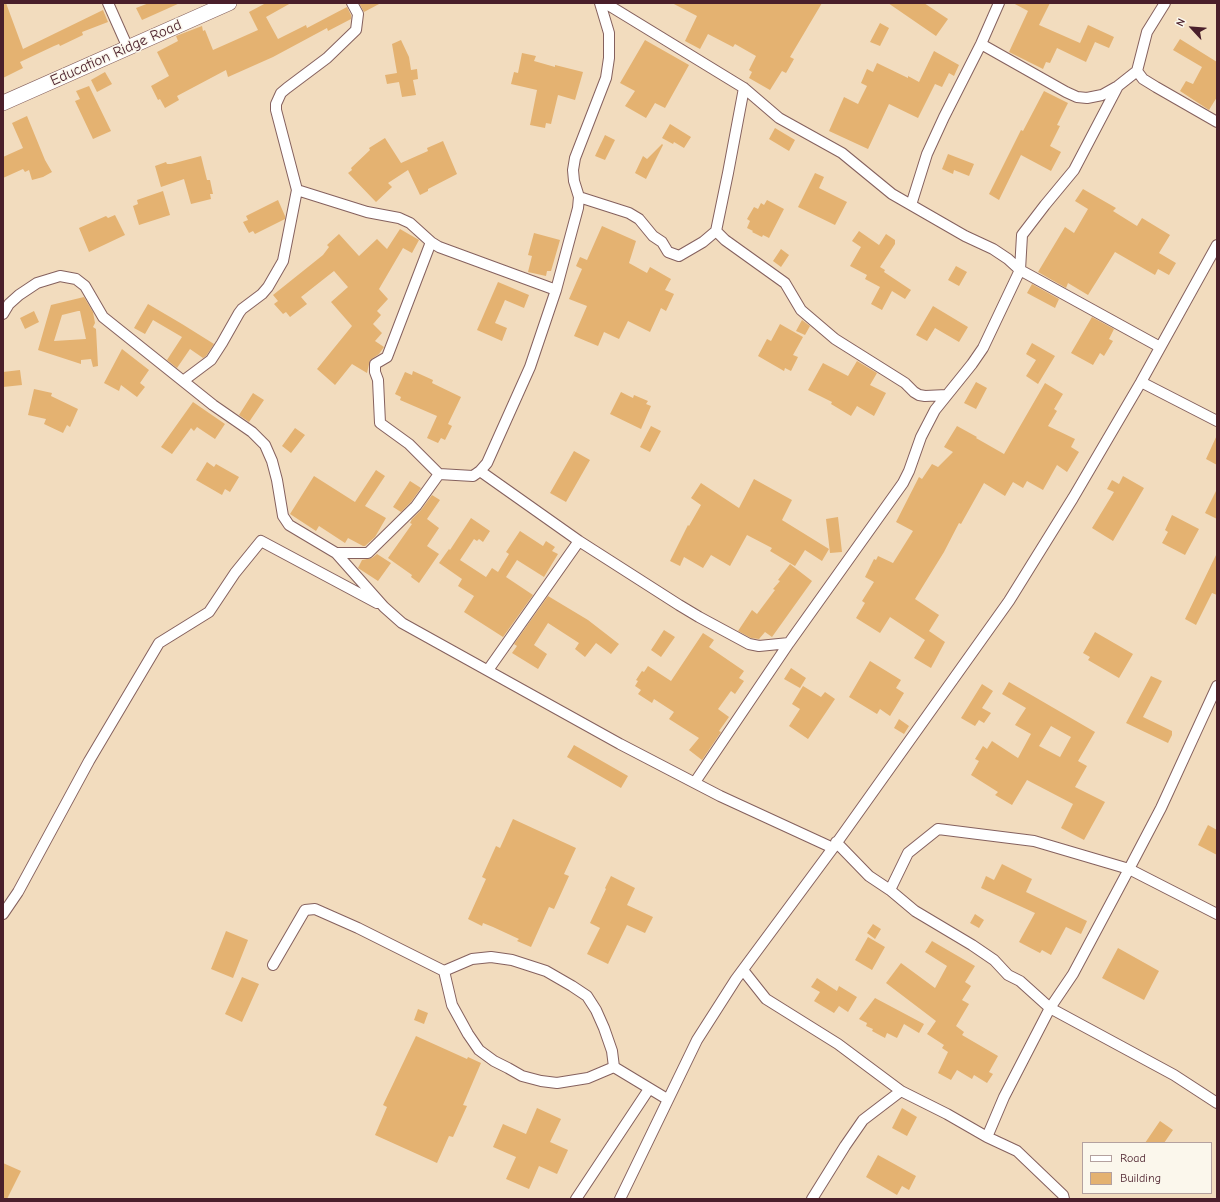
<!DOCTYPE html>
<style>
body{margin:0}
#map{position:relative;width:1220px;height:1202px;overflow:hidden;background:#f2dcbe;font-family:"Comic Neue",sans-serif}
canvas{display:block}
.frame{position:absolute;inset:0;border:4px solid #4a1f2b;pointer-events:none}
.legend{position:absolute;left:1082px;top:1142px;width:130px;height:52px;box-sizing:border-box;background:#fbf7ec;border:1px solid #b4a19f;margin:0;padding:5px 7px;list-style:none;font-size:12px;color:#4a1f2b}
.legend li{display:flex;align-items:center;gap:8px;height:20px}
.legend b{width:20px;border:1px solid #b4a19f}
.north{position:absolute;left:1172px;top:8px;width:40px;height:40px;-webkit-text-stroke:3px #fbf7ec;paint-order:stroke;rotate:296deg;font-size:11px;font-weight:700;line-height:16px;text-align:center;color:#4a1f2b}
.north::after{content:'';display:block;margin:auto;width:14px;height:18px;background:#4a1f2b;clip-path:polygon(50% 0,100% 100%,50% 72%,0 100%)}
</style>
<div id="map">
<canvas width="1220" height="1202"></canvas>
<div class="frame"></div>
<ul class="legend">
<li><b style="height:5px;background:#fff"></b>Road</li>
<li><b style="height:11px;background:#e4b271"></b>Building</li>
</ul>
<div class="north">N</div>
</div>
<script>
const ctx = document.querySelector('canvas').getContext('2d');
ctx.lineJoin = 'round';
function fill(path, color) {
  ctx.fillStyle = color;
  ctx.fill(path, 'evenodd');
}
function shape(rows) {
  const path = new Path2D();
  for (const r of rows) {
    path.moveTo(r[0], r[1]);
    for (let i = 2; i < r.length; i += 2) path.lineTo(r[i], r[i + 1]);
  }
  return path;
}
function strokePath(path, color, width, dash) {
  ctx.strokeStyle = color;
  ctx.lineWidth = width;
  ctx.lineCap = dash ? 'butt' : 'round';
  ctx.setLineDash(dash || []);
  ctx.stroke(path);
}
function label(font, color, halo, rows, align = 'center') {
  ctx.font = font + ' "Comic Neue",sans-serif';
  ctx.lineWidth = 3;
  ctx.setLineDash([]);
  ctx.textBaseline = 'middle';
  ctx.strokeStyle = halo;
  ctx.fillStyle = color;
  for (const [text, x, y, turn = 0] of rows) {
    ctx.save();
    ctx.translate(x, y);
    ctx.rotate((+turn || 0) * Math.PI / 180);
    ctx.textAlign = isNaN(turn) ? turn : align;
    if (halo) ctx.strokeText(text, 0, 0);
    ctx.fillText(text, 0, 0);
    ctx.restore();
  }
}
fill(shape([
 [3,3,6,3,23,49,103,10,108,22,82,32,83,35,60,46,59,44,54,46,20,62,23,68,3,78],
 [149,3,180,3,142,20,136,8],
 [266,3,291,3,266,17,278,39,306,25,307,28,347,7,351,15,351,19,328,31,327,28,273,57,228,77,226,70,177,96,179,100,165,108,160,99,158,100,151,86,169,76,157,52,178,41,176,36,202,26,203,31,205,30,213,50,258,30,249,12],
 [359,3,381,3,364,12],
 [672,3,822,3,790,57,794,59,786,73,782,71,770,90,749,78,752,72,749,70,756,56,735,44,733,47,708,34,700,49,685,41,697,16],
 [888,3,924,3,948,19,936,36],
 [1013,3,1050,3,1039,25,1080,43,1088,25,1114,37,1109,48,1095,42,1086,62,1057,48,1050,63,1046,62,1043,69,1009,52,1028,11],
 [880,23,889,28,880,46,870,42],
 [1180,39,1217,62,1217,97,1209,110,1180,91,1186,81,1193,84,1202,67,1173,50],
 [401,40,409,57,411,70,417,69,418,79,413,80,416,95,402,97,399,82,387,84,385,75,397,73,392,44],
 [645,40,689,65,665,108,655,103,646,118,625,106,635,91,620,83],
 [934,51,959,65,954,76,949,73,942,87,935,84,918,118,889,104,868,149,829,131,844,97,858,104,867,86,861,83,867,69,873,72,877,63,908,78,908,76,919,82],
 [522,53,536,56,534,61,555,67,555,65,583,72,575,100,558,95,551,124,546,123,545,128,530,125,537,90,511,84,514,72,518,73],
 [105,72,112,84,97,92,91,80],
 [89,86,111,131,93,139,75,101,80,99,76,91],
 [1044,91,1068,103,1057,125,1060,126,1050,146,1061,152,1051,171,1021,155,999,200,989,194,1021,130,1023,131],
 [27,116,45,160,52,172,43,177,32,180,29,170,25,172,23,169,3,178,3,157,23,148,12,123],
 [670,124,691,137,684,148,674,142,673,144,662,138],
 [775,128,795,140,789,151,769,139],
 [605,135,615,140,605,160,595,156],
 [385,138,401,163,428,151,427,148,443,141,457,174,428,189,428,191,420,195,408,170,388,183,392,187,376,202,348,173,352,170,351,168,370,150,369,148],
 [662,144,663,145,646,179,635,173,643,156,647,159],
 [948,154,974,164,969,176,954,170,953,174,942,169],
 [201,156,207,180,210,180,213,194,210,194,211,199,191,204,184,179,161,187,155,166,166,162,167,164,171,164],
 [815,173,824,177,819,188,847,202,835,225,798,207],
 [1083,189,1116,208,1113,211,1137,226,1142,218,1170,235,1159,253,1176,263,1169,275,1158,269,1155,275,1115,252,1088,295,1068,283,1066,288,1038,272,1065,227,1074,233,1088,209,1075,201],
 [163,191,170,215,139,225,133,206,138,204,137,200],
 [278,200,285,216,285,219,255,234,253,231,249,233,243,222,248,220,246,216],
 [767,200,784,209,769,238,763,235,762,237,752,232,753,231,747,228,750,221,747,219,754,207,758,209,761,203,764,205],
 [115,215,125,235,89,252,79,228,106,216,108,218],
 [602,226,636,241,629,263,647,273,650,267,671,279,665,290,674,294,666,311,661,308,650,332,628,321,619,339,604,332,598,346,574,336,587,306,569,299,582,269,576,266,580,257,587,260],
 [400,229,419,240,412,253,403,248,379,289,388,299,377,311,381,315,373,324,382,333,375,341,384,347,379,354,370,360,367,373,352,364,335,385,317,369,352,326,331,302,348,287,334,271,301,297,307,304,290,317,286,312,283,314,274,304,278,301,273,295,323,255,329,247,327,245,339,234,359,256,377,239,387,249],
 [859,231,879,245,886,234,895,240,895,244,880,267,885,270,884,272,911,290,905,299,892,291,882,310,871,304,880,287,865,279,867,275,850,266,861,247,852,241],
 [534,233,560,240,551,271,547,271,546,276,528,272,532,256,528,255],
 [781,249,789,255,781,267,773,261],
 [956,266,967,272,959,286,948,280],
 [498,282,529,295,524,308,505,300,495,323,507,328,502,341,477,330],
 [1032,284,1059,299,1055,308,1027,293],
 [84,297,93,312,95,323,93,327,96,329,98,366,93,367,91,359,81,360,81,364,38,350,51,305],
 [78,311,80,311,86,339,54,341,62,315],
 [148,304,182,324,214,344,206,356,203,358,190,349,177,368,167,360,182,337,153,320,145,334,134,328],
 [933,306,968,327,959,342,935,328,927,341,916,335],
 [34,311,39,322,25,329,20,318],
 [1092,317,1114,329,1109,339,1113,341,1104,356,1100,353,1093,365,1071,353],
 [802,320,810,326,805,335,796,331],
 [780,324,803,337,793,355,798,357,791,371,785,368,784,371,758,356,767,339,771,341],
 [1032,343,1055,356,1038,384,1026,376,1036,360,1026,354],
 [122,349,149,370,140,383,145,387,137,397,121,385,119,391,104,383],
 [857,361,877,373,870,385,886,393,874,416,857,406,851,416,831,404,832,402,808,390,823,363,848,376],
 [20,370,22,385,3,387,3,372],
 [413,371,433,380,432,383,461,397,448,424,452,426,445,440,441,438,438,443,427,438,437,416,400,400,401,397,395,394,405,372,412,375],
 [976,382,987,388,976,409,964,403],
 [1045,383,1063,394,1054,409,1057,411,1048,426,1075,439,1071,447,1079,452,1067,472,1057,465,1043,490,1027,481,1023,488,1013,482,1005,496,984,483,961,524,959,523,944,552,915,599,939,615,929,631,945,642,931,668,914,658,925,640,890,617,880,633,856,618,865,603,862,601,874,582,865,577,874,559,876,560,878,556,893,563,913,531,896,522,919,477,922,479,932,464,938,467,953,452,944,447,957,426,977,437,976,438,1004,454],
 [34,389,52,393,51,396,78,409,70,427,67,425,63,433,44,424,46,419,28,415],
 [621,392,633,398,634,395,648,401,646,404,651,406,641,429,610,414],
 [253,393,264,400,249,422,239,415],
 [193,402,225,424,215,439,197,427,194,431,191,428,172,454,161,447],
 [651,426,661,431,650,452,640,447],
 [295,428,305,435,291,453,282,446],
 [1217,435,1217,465,1206,459],
 [574,451,590,460,566,502,550,493],
 [207,462,214,467,216,464,239,477,230,492,225,489,222,495,196,480],
 [376,470,385,476,365,506,386,518,375,537,365,546,363,546,348,538,345,543,319,526,316,531,290,514,314,476,355,502],
 [1123,476,1144,488,1113,541,1092,528,1114,492,1107,489,1112,480,1119,484],
 [754,479,792,500,782,520,829,549,822,561,805,550,795,566,770,551,772,548,747,535,730,566,711,555,703,568,684,557,680,566,670,561,688,525,689,526,701,505,691,498,701,483,739,508],
 [410,481,421,488,411,502,401,512,393,507],
 [1217,489,1217,519,1205,513],
 [432,495,440,500,427,519,439,528,427,546,439,554,419,583,411,577,412,575,388,558,412,524,410,523,412,519,421,510],
 [1172,515,1199,529,1185,555,1162,543,1168,532,1165,530],
 [838,517,842,552,830,553,826,519],
 [471,518,490,531,483,542,479,539,477,541,474,539,460,560,486,577,492,568,498,572,509,554,506,552,520,531,543,546,546,541,555,547,552,551,558,554,544,577,517,560,506,577,533,595,503,637,464,612,474,596,458,586,462,579,439,563,449,549,450,550],
 [1217,553,1217,595,1212,593,1196,625,1185,619],
 [377,554,391,563,378,581,358,568,362,560,372,558],
 [790,564,812,581,772,637,765,632,759,639,751,638,738,631,752,610,757,614,775,590,773,589,780,581,778,580],
 [548,596,588,620,619,644,611,654,596,643,585,657,575,649,579,643,548,623,534,645,547,654,538,669,512,653,517,646,514,644],
 [664,630,675,637,661,657,651,650],
 [1095,632,1133,654,1119,678,1088,660,1090,657,1083,653],
 [703,633,714,640,709,647,744,671,739,678,744,681,735,694,731,691,718,709,729,717,719,731,721,732,702,760,689,750,699,738,669,719,674,712,654,699,652,703,638,694,641,690,635,686,638,681,636,680,642,671,644,672,648,666,671,681],
 [870,661,901,680,896,688,904,693,890,716,880,709,877,714,849,697],
 [791,668,806,678,800,688,784,679],
 [1151,676,1162,681,1143,717,1172,731,1172,735,1168,743,1126,723],
 [1009,682,1095,732,1078,761,1087,766,1075,787,1105,802,1084,840,1061,828,1073,804,1027,780,1012,805,995,795,998,792,971,775,979,761,975,759,983,746,987,749,992,741,1018,758,1031,734,1015,725,1026,708,1002,694],
 [1051,726,1071,737,1060,757,1039,746],
 [982,684,993,691,982,708,991,713,984,723,979,720,975,726,961,718],
 [803,686,821,697,825,692,835,699,808,739,789,726,800,709,792,704],
 [899,719,909,726,904,734,894,728],
 [574,745,628,776,621,788,567,757],
 [513,819,576,848,564,874,569,876,554,909,549,907,531,947,517,941,519,939,493,927,483,923,482,926,468,919,486,879,482,877,496,846,500,848],
 [1208,825,1217,830,1217,855,1198,845],
 [1002,864,1032,879,1026,892,1087,921,1081,934,1066,927,1051,955,1042,950,1040,953,1019,942,1035,913,981,888,986,876,994,880],
 [611,876,635,888,627,905,653,917,645,933,627,925,608,964,587,954,600,928,590,923,606,889,605,888],
 [975,914,984,920,979,928,970,923],
 [873,924,881,929,875,939,867,933],
 [226,931,248,940,233,978,211,969],
 [868,937,885,947,872,970,855,960],
 [932,941,975,966,965,982,971,986,962,1000,969,1004,956,1026,964,1032,962,1035,998,1056,989,1072,993,1074,987,1083,974,1075,972,1079,957,1070,951,1080,938,1073,948,1052,942,1048,944,1045,927,1034,936,1021,886,983,901,963,935,988,947,966,925,952],
 [1118,948,1159,971,1144,1000,1102,978],
 [242,977,259,984,242,1022,225,1014],
 [817,978,837,991,839,986,857,997,848,1012,839,1006,834,1013,814,1001,820,992,811,987],
 [875,998,924,1024,919,1033,904,1024,897,1038,887,1033,885,1038,872,1031,873,1029,866,1026,867,1023,859,1019],
 [418,1009,428,1013,424,1024,414,1020],
 [416,1036,467,1059,468,1057,481,1063,463,1105,467,1106,453,1137,449,1136,437,1163,375,1135,387,1107,383,1105],
 [537,1108,561,1119,550,1142,568,1150,557,1174,539,1166,529,1189,506,1179,516,1157,493,1147,503,1124,526,1134],
 [902,1108,917,1117,907,1136,892,1128],
 [1160,1121,1173,1130,1164,1143,1145,1143],
 [878,1155,916,1176,909,1190,902,1186,897,1195,866,1177],
 [3,1163,21,1171,7,1199,3,1199]
]), '#e4b271');
const minor = shape([
 [108,3,128,48],
 [605,3,744,88,779,118,842,153,892,194,965,236,993,249,1008,259,1020,270,1160,347],
 [1165,3,1147,32,1137,71,1143,79,1156,87,1217,122],
 [981,44,1066,92,1077,97,1087,98,1102,95,1118,86,1137,71],
 [297,190,367,212,399,218,410,223,431,242,439,247,556,290],
 [579,197,629,213,639,219,653,236,662,242,668,252,679,256,703,242,716,231,725,240,785,283,801,310,835,339,905,383,914,392,919,395,925,396,947,395],
 [911,205,927,154,944,117,981,44,999,3],
 [716,231,728,173,744,88],
 [431,242,387,357,375,364,375,372,378,380,380,423,409,444,439,474],
 [3,314,9,304,19,295,37,283,60,276,76,279,85,286,103,317,213,405,252,432,265,445,272,461,277,480,283,516,289,525,336,553,384,607,402,623,620,744,720,796,833,848],
 [183,381,211,360,222,343,239,313,242,309,262,294,268,287,283,261,297,190,276,110,276,104,281,93,287,88,327,58,356,30,358,14,352,3],
 [1141,382,1217,421],
 [480,471,579,541,679,605,699,617,749,644,759,646,789,643],
 [336,553,368,553,416,506,439,474,473,476,480,471,487,463,530,367,556,290,578,208,579,197,574,181,573,170,575,158,606,78,609,58,609,33,600,3],
 [488,670,579,541],
 [1217,686,1161,808,1129,869,1217,914],
 [695,782,789,643,903,483,909,471,921,437,935,410,972,364,983,348,1020,270,1022,235,1045,205,1074,170,1118,86],
 [836,842,869,876,890,890,915,911,972,945,994,960,1008,975,1020,981,1050,1008,1174,1075,1217,1103],
 [890,890,908,853,938,829,1034,841,1129,869,1073,974,1050,1008,1004,1097,987,1137,1017,1151,1063,1195,1064,1199],
 [3,914,18,892,89,761,159,643,209,612,235,573,261,541,377,603],
 [273,965,305,910,315,909,358,928,444,971,452,1005,468,1034,479,1050,494,1061,508,1068,522,1076,541,1081,557,1083,588,1078,614,1067],
 [743,970,766,999,838,1044,901,1091],
 [444,971,472,959,491,957,512,960,546,971,572,986,587,996,596,1010,604,1028,612,1051,614,1067],
 [614,1067,667,1099],
 [576,1199,649,1089],
 [620,1199,697,1040,736,979,833,848,1009,601,1073,498,1141,382,1217,245],
 [812,1199,845,1146,863,1120,901,1091,947,1114,987,1137]
]);
const secondary = shape([
 [3,103,229,3]
]);
strokePath(minor, '#85615e', 12);
strokePath(secondary, '#85615e', 16);
strokePath(minor, '#fff', 10);
strokePath(secondary, '#fff', 15);
label('15px', '#4a1f2b', '#fbf7ec', [
 ["Education Ridge Road",116,53,-24]
]);
</script>
